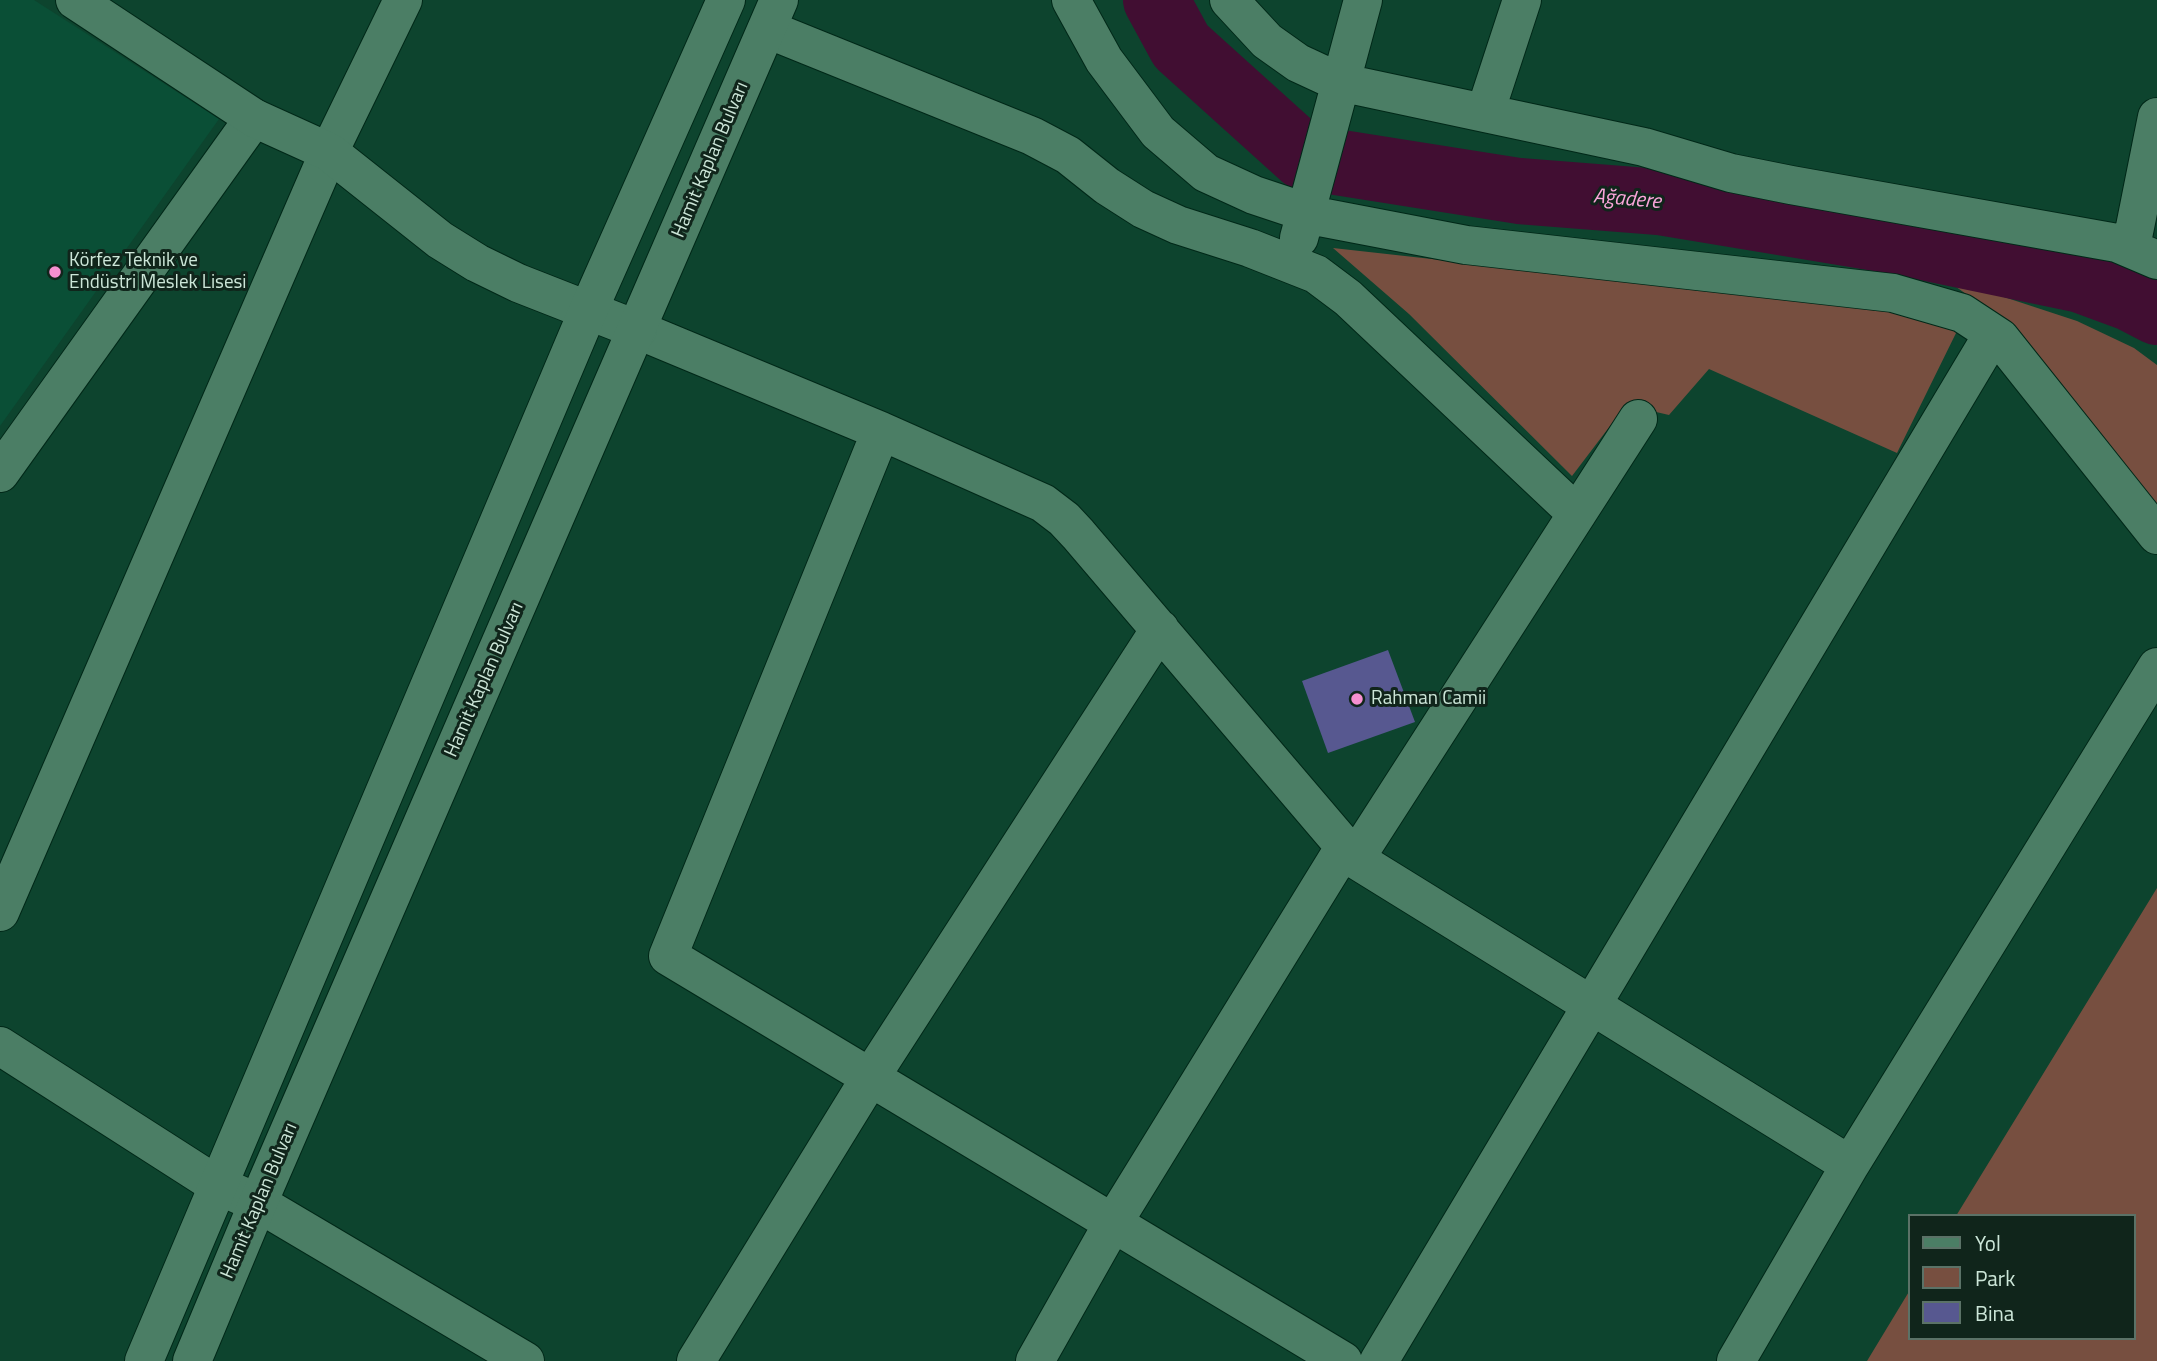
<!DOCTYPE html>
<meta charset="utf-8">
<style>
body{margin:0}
#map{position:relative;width:2157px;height:1361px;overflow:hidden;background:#0d442e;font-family:"Titillium Web",sans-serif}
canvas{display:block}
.legend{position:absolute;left:1908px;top:1214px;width:228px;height:126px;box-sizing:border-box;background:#10251b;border:2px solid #5b7267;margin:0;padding:9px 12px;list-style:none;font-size:21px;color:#cce6d8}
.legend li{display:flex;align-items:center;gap:14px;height:35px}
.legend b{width:35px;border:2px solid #5b7267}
</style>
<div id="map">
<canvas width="2157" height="1361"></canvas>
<ul class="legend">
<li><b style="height:9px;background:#4b7e65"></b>Yol</li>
<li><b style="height:19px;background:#774f40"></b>Park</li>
<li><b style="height:19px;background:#575890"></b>Bina</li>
</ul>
</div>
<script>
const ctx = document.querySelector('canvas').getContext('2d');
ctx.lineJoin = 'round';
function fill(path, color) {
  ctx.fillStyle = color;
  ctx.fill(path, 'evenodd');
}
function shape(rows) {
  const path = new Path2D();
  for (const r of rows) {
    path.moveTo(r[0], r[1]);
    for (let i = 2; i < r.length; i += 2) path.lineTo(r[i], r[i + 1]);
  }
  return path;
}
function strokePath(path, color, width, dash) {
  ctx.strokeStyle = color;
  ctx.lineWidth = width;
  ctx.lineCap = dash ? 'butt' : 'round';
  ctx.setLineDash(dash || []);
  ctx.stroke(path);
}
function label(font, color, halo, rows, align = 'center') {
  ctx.font = font + ' "Titillium Web",sans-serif';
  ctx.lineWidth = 6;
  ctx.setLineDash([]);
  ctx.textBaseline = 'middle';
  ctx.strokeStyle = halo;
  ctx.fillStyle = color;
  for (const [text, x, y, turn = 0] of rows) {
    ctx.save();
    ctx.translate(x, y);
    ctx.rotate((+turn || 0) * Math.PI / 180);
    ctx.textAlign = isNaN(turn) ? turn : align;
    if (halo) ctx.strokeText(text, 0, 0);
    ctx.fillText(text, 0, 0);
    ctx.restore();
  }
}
fill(shape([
 [0,0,34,0,219,119,0,426]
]), '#0a4f36');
fill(shape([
 [1333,248,1899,311,1958,329,1897,453,1709,369,1669,415,1626,405,1572,476,1409,314],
 [1952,284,2004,297,2077,321,2134,348,2157,365,2157,520,2007,323],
 [2157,888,2157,1361,1867,1361,1910,1290,1910,1338,2134,1338,2134,1216,1956,1216]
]), '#774f40');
strokePath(shape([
 [1156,0,1181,46,1304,157,1519,191,1659,202,1894,241,2081,280,2130,298,2157,312]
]), '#410e32', 66);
fill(shape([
 [1388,650,1415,722,1328,753,1302,681]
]), '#575890');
const minor = shape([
 [1071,0,1104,60,1158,132,1206,173,1254,195,1320,217,1466,245,1893,293,1962,313,2000,338,2157,535],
 [1229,0,1267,41,1298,63,1339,82,1644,147,1731,173,1791,185,2117,243,2157,260],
 [767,29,1032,136,1068,155,1107,186,1143,209,1178,225,1250,248,1316,274,1348,298,1577,514],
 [1485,113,1522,0],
 [1299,238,1363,0],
 [2131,247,2157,117],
 [638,330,881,431,1043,503,1064,519,1078,534,1355,859,1850,1165],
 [881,431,668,956,1343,1361],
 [0,473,254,118],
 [1355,859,1638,419],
 [0,912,329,152,403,0],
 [696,1361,870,1078,1160,629],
 [1035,1361,1113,1223,1344,848],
 [1379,1361,1993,334],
 [1736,1361,1850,1165,2157,667]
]);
const tertiary = shape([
 [75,0,254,118,329,152,440,240,477,263,518,283,638,330],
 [0,1046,217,1185,258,1203,525,1361]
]);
const secondary = shape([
 [144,1361,588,311,726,0],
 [192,1361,258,1203,779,0]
]);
strokePath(minor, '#002818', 40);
strokePath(tertiary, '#002818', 40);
strokePath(secondary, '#002818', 40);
strokePath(minor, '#4b7e65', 38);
strokePath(tertiary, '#4b7e65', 38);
strokePath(secondary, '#4b7e65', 38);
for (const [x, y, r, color] of [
 [55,272,7,"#f690d1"],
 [1357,699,7,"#f690d1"]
]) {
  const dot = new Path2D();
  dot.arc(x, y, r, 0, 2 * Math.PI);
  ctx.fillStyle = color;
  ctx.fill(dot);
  strokePath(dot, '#10251b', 2.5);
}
label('19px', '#cce6d8', '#10251b', [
 ["Hamit Kaplan Bulvarı",711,160,-67],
 ["Hamit Kaplan Bulvarı",485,680,-66],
 ["Hamit Kaplan Bulvarı",260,1201,-67]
]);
label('19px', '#cce6d8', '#10251b', [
 ["Körfez Teknik ve",69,261],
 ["Endüstri Meslek Lisesi",69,283],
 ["Rahman Camii",1371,699]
], 'left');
label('italic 21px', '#faa5da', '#10251b', [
 ["Ağadere",1627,200,5]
]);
</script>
